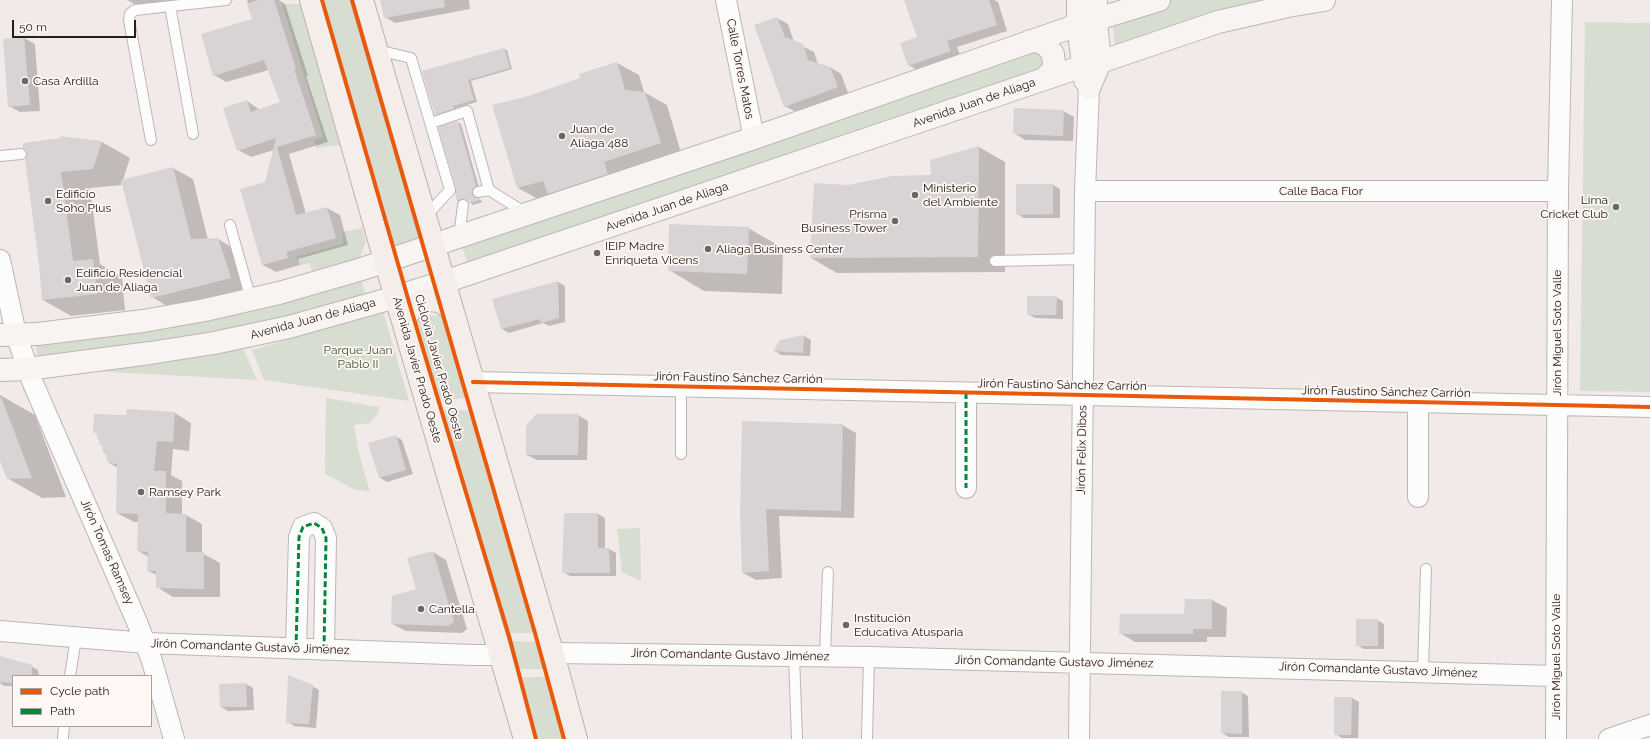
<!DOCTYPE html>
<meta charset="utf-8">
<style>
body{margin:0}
#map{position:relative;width:1650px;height:739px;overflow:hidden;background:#f1eae8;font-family:Raleway,sans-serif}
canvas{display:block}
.legend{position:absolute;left:12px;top:675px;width:140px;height:52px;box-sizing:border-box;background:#fef7f4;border:1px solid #a7a19e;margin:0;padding:5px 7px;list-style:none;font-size:12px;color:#24201e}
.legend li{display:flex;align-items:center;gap:8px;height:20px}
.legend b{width:20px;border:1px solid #a7a19e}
.scale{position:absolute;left:12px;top:20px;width:124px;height:18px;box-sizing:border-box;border:2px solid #24201e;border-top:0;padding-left:5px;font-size:12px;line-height:14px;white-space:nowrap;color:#24201e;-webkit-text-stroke:3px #fef7f4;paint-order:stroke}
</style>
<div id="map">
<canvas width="1650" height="739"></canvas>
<ul class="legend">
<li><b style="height:5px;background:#e8590c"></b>Cycle path</li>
<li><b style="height:5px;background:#00873e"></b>Path</li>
</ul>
<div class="scale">50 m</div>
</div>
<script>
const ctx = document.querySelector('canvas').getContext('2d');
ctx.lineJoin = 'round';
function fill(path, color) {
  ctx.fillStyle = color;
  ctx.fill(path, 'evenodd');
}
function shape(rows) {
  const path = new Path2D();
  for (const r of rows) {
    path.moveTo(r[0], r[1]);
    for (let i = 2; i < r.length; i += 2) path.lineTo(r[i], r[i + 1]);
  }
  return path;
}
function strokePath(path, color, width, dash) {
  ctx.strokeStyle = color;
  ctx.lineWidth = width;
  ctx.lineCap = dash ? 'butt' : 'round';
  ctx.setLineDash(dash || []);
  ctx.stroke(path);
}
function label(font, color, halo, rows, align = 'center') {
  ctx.font = font + ' Raleway,sans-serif';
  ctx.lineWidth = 3.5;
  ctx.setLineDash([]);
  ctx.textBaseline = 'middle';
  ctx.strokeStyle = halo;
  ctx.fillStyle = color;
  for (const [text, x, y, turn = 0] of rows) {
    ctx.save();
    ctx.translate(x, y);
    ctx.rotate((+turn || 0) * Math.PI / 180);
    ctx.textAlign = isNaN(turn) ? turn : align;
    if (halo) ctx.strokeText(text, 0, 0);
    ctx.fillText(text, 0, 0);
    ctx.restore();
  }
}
fill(shape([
 [322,0,363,0,433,246,396,258],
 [1159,0,1324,0,1117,56,1111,15],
 [282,4,300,4,340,145,316,148,314,140,323,137],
 [1585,22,1650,23,1650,392,1580,391],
 [1054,37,1063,71,468,265,462,246],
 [362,228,366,242,358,262,312,271,310,263,300,265,296,257,343,244,343,232],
 [361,278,366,296,210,336,38,358,35,343],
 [383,311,409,401,264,380,252,350],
 [442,315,466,398,439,401,415,320,421,316],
 [243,348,257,380,75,370],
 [326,398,379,407,378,413,370,423,354,425,358,449,370,492,354,489,325,474],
 [470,410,535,633,508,633,441,411],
 [640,528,641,581,622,572,617,529],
 [511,641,538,642,545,669,519,669],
 [521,677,548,677,564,739,536,739]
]), '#d8ddd1');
fill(shape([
 [127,0,235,0,140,7],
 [247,0,279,0,285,4,308,76,306,76,328,142,289,154,306,214,327,208,340,215,348,245,298,259,300,265,276,272,263,265,266,182,274,150,251,157,238,150,247,101,260,110,282,103,269,70,226,82,214,75,253,20],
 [382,0,469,0,470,9,395,23,385,17],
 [905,0,994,0,998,2,1007,31,957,47,961,57,920,72,909,65,918,37],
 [777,18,788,24,794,42,814,52,818,64,830,67,841,74,848,93,796,112,785,106],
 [24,38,35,44,40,111,20,112,9,106,4,40],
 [504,49,507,50,512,69,471,81,477,102,456,108,457,110,439,116,435,114,423,71],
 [617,63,639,75,644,92,667,105,682,156,540,200,518,188,525,98,582,79],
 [1063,111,1074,117,1073,141,1025,140,1014,133],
 [457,122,461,124,479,188,475,191,475,196,483,202,473,205,467,200,461,203,458,201,456,194],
 [61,137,102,142,130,158,123,180,173,168,193,179,208,240,218,239,238,251,251,289,172,309,152,297,122,181,121,185,90,188,100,264,122,277,125,310,71,316,43,300],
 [979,147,1005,162,1005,272,837,273,811,258,849,186,932,176],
 [1053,185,1060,189,1060,218,1024,218,1017,214],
 [748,228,783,248,782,294,704,291,669,270],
 [558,282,565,286,565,322,549,326,543,323,509,333,502,329],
 [1056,297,1063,301,1063,319,1035,318,1028,314],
 [804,336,811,340,810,356,781,355,775,351,780,341],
 [0,395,35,415,66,497,42,498,7,478,0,459],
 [175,413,191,423,189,451,173,449,171,475,182,481,182,514,186,515,202,524,202,553,220,563,220,597,173,597,157,587,157,575,148,571,149,557,138,551,138,522,134,522,117,513,118,468,109,463,107,455,104,453,127,416],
 [578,415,588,421,587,460,537,460,527,455],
 [842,425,856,433,854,518,779,516,782,578,756,580,743,573,741,514],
 [395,436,402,440,413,474,387,482,380,478],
 [565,514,598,514,605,518,605,549,609,549,616,553,616,576,570,576,563,572],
 [433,552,446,560,467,629,462,633,406,631,392,624,417,590],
 [1212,600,1227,608,1226,637,1207,637,1207,642,1135,642,1120,633,1185,615],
 [1377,620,1384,624,1384,649,1364,649,1357,645],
 [0,657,31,666,38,670,39,676,13,676,13,686,4,686,0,683],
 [246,684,253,688,254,710,228,711,221,707],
 [312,686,319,690,316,728,294,726,288,722],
 [1241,692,1248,696,1249,737,1229,737,1222,733],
 [1352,698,1359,702,1358,738,1342,738,1335,734]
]), '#0003');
fill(shape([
 [258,0,274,0,296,69,294,69,316,135,277,147,296,215,327,207,336,238,286,252,288,258,262,265,240,189,265,182,276,138,237,151,223,108,247,100,251,112,280,102,264,60,213,76,201,34,252,19,247,4],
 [380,0,444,0,445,7,384,18],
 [904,0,989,0,997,25,947,41,951,51,908,66,900,43,917,37],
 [777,17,785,37,803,44,808,60,830,67,838,87,784,107,754,25],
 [24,37,30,105,8,107,3,39],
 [504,48,510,68,468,80,474,100,453,106,454,109,435,115,422,71],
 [617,62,625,90,645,92,661,143,604,162,608,174,548,194,543,181,517,188,492,105,525,97,580,78,579,74],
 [1014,108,1064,110,1063,136,1013,134],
 [458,121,476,186,472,189,472,194,473,196,480,198,480,200,469,203,464,199,460,199,457,202,455,194,456,188,438,127],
 [60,136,102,141,93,169,61,172,73,261,93,259,97,294,42,300,39,265,25,159,27,153,23,148,23,143,61,138],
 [979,146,978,257,810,258,814,183,848,185,892,176,931,175,930,160],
 [173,167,191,239,218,238,231,278,151,298,121,180],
 [1016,184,1053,184,1053,214,1016,215],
 [669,224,749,227,747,274,668,271],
 [558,281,559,318,541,323,540,319,501,329,492,299],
 [1027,296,1057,296,1056,315,1027,315],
 [804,335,803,353,773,351,780,340],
 [1,397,32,478,7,479,0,461,0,398],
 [127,409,175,412,173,442,157,441,154,471,166,471,166,513,186,514,186,552,204,552,204,589,156,588,156,571,147,571,148,552,137,551,138,514,116,513,117,464,108,463,106,454,103,453,102,446,99,444,99,440,97,438,97,434,93,432,94,414,126,415],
 [536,414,579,414,578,455,526,455,526,426],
 [742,421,843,424,841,511,766,509,769,571,742,573,740,514],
 [396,435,406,470,379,478,368,443],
 [564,513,598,513,598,548,609,548,610,573,562,573],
 [433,551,454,622,448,626,391,624,392,596,416,589,407,558],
 [1185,599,1212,599,1212,629,1193,629,1193,634,1119,634,1120,614,1184,614],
 [1356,619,1378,619,1378,646,1356,646],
 [0,656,32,665,32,676,13,676,13,683,0,682],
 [288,675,313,685,309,724,286,723],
 [246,683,247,707,220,707,219,684],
 [1221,691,1242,691,1242,734,1221,733],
 [1334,697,1352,697,1351,735,1334,735]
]), '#d8d4d5');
const service = shape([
 [170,6,193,134],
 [377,50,411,58,450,190,425,217],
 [431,123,467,111,489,190],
 [151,140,129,20,130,14,135,10,226,0],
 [0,156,21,154],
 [478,192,489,190,526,213],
 [230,225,251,300],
 [459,237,463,205],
 [995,261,1084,259],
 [681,454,681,387],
 [794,656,797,739],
 [825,656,828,572],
 [1423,671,1426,569],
 [70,676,76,638],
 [63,739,64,726],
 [867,739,869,657]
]);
const minor = shape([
 [726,0,754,138],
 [1085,191,1558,191],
 [0,260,16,334,32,381,137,622,152,661,174,739],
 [473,382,1650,407],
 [966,393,966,488],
 [1418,497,1418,403],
 [0,631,146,643,474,655,501,655],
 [296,649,299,537,303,527,314,523,322,528,326,538,324,650],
 [553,653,869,657,1555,676],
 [1079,739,1085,191,1089,88],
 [1556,739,1558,191,1562,0],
 [1609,739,1650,725]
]);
const secondary = shape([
 [1078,0,1078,25,1085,80],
 [1030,41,1036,41,1046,45,1053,54,1054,66,1052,71,1044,79],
 [1089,88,1100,62,1096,20,1096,0],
 [0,335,38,334,143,321,205,310,279,293,362,269,754,138,1078,25,1159,0],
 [0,370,28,369,150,353,214,343,289,327,396,297,462,276,1083,66,1100,62,1218,22,1288,6,1324,0]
]);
const primary = shape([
 [311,0,378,236,525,739],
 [362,0,558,672,576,739],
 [405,327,406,317,411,309,422,301,430,300,439,301,446,305,452,311]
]);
strokePath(service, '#bbb6b4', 12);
strokePath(minor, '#bbb6b4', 22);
strokePath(secondary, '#bbb6b4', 24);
strokePath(primary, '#bdb1aa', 24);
strokePath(service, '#fdfcfc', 10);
strokePath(minor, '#fdfcfc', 20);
strokePath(secondary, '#f8f4f2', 22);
strokePath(primary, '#f4ede9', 22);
strokePath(shape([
 [966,393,966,488],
 [296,649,299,537,303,527,314,523,322,528,326,538,324,650]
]), '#00873e', 3, [6, 3]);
strokePath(shape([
 [322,0,411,309,509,636,536,739],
 [352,0,535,633,564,739],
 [473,382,1650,407]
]), '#e8590c', 4);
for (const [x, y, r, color] of [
 [25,81,4,"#6c6765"],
 [562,136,4,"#6c6765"],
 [915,195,4,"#6c6765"],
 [48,201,4,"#6c6765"],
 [1616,207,4,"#6c6765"],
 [895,221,4,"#6c6765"],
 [708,249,4,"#6c6765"],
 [597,253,4,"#6c6765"],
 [68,280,4,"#6c6765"],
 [141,492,4,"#6c6765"],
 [421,609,4,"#6c6765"],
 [846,625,4,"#6c6765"]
]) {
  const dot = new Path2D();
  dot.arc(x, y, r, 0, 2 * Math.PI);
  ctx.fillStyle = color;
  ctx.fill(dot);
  strokePath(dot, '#fef7f4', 1.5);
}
label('12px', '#24201e', '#fef7f4', [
 ["Calle Torres Matos",740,69,79],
 ["Avenida Juan de Aliaga",974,103,-19],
 ["Calle Baca Flor",1321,191],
 ["Avenida Juan de Aliaga",667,207,-19],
 ["Avenida Juan de Aliaga",313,319,-15],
 ["Jirón Miguel Soto Valle",1557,333,-90],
 ["Ciclovía Javier Prado Oeste",439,367,74],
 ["Avenida Javier Prado Oeste",417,370,74],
 ["Jirón Faustino Sánchez Carrión",738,378,1],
 ["Jirón Faustino Sánchez Carrión",1062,385,1],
 ["Jirón Faustino Sánchez Carrión",1386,392,1],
 ["Jirón Felix Dibos",1082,450,-89],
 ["Jirón Tomas Ramsey",107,552,66],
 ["Jirón Comandante Gustavo Jiménez",250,647,2],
 ["Jirón Comandante Gustavo Jiménez",730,655,1],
 ["Jirón Miguel Soto Valle",1556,657,-90],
 ["Jirón Comandante Gustavo Jiménez",1054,662,1],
 ["Jirón Comandante Gustavo Jiménez",1378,670,2]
]);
label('12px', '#24201e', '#fef7f4', [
 ["Casa Ardilla",33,81],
 ["Juan de",570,129],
 ["Aliaga 488",570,143],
 ["Ministerio",923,188],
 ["del Ambiente",923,202],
 ["Edificio",56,194],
 ["Soho Plus",56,208],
 ["Lima",1608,200,"right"],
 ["Cricket Club",1608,214,"right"],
 ["Prisma",887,214,"right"],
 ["Business Tower",887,228,"right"],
 ["IEIP Madre",605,246],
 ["Enriqueta Vicens",605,260],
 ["Aliaga Business Center",716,249],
 ["Edificio Residencial",76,273],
 ["Juan de Aliaga",76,287],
 ["Ramsey Park",149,492],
 ["Cantella",429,609],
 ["Institución",854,618],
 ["Educativa Atusparia",854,632]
], 'left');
label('12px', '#375526', '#fef7f4', [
 ["Parque Juan",358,350],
 ["Pablo II",358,364]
]);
</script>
